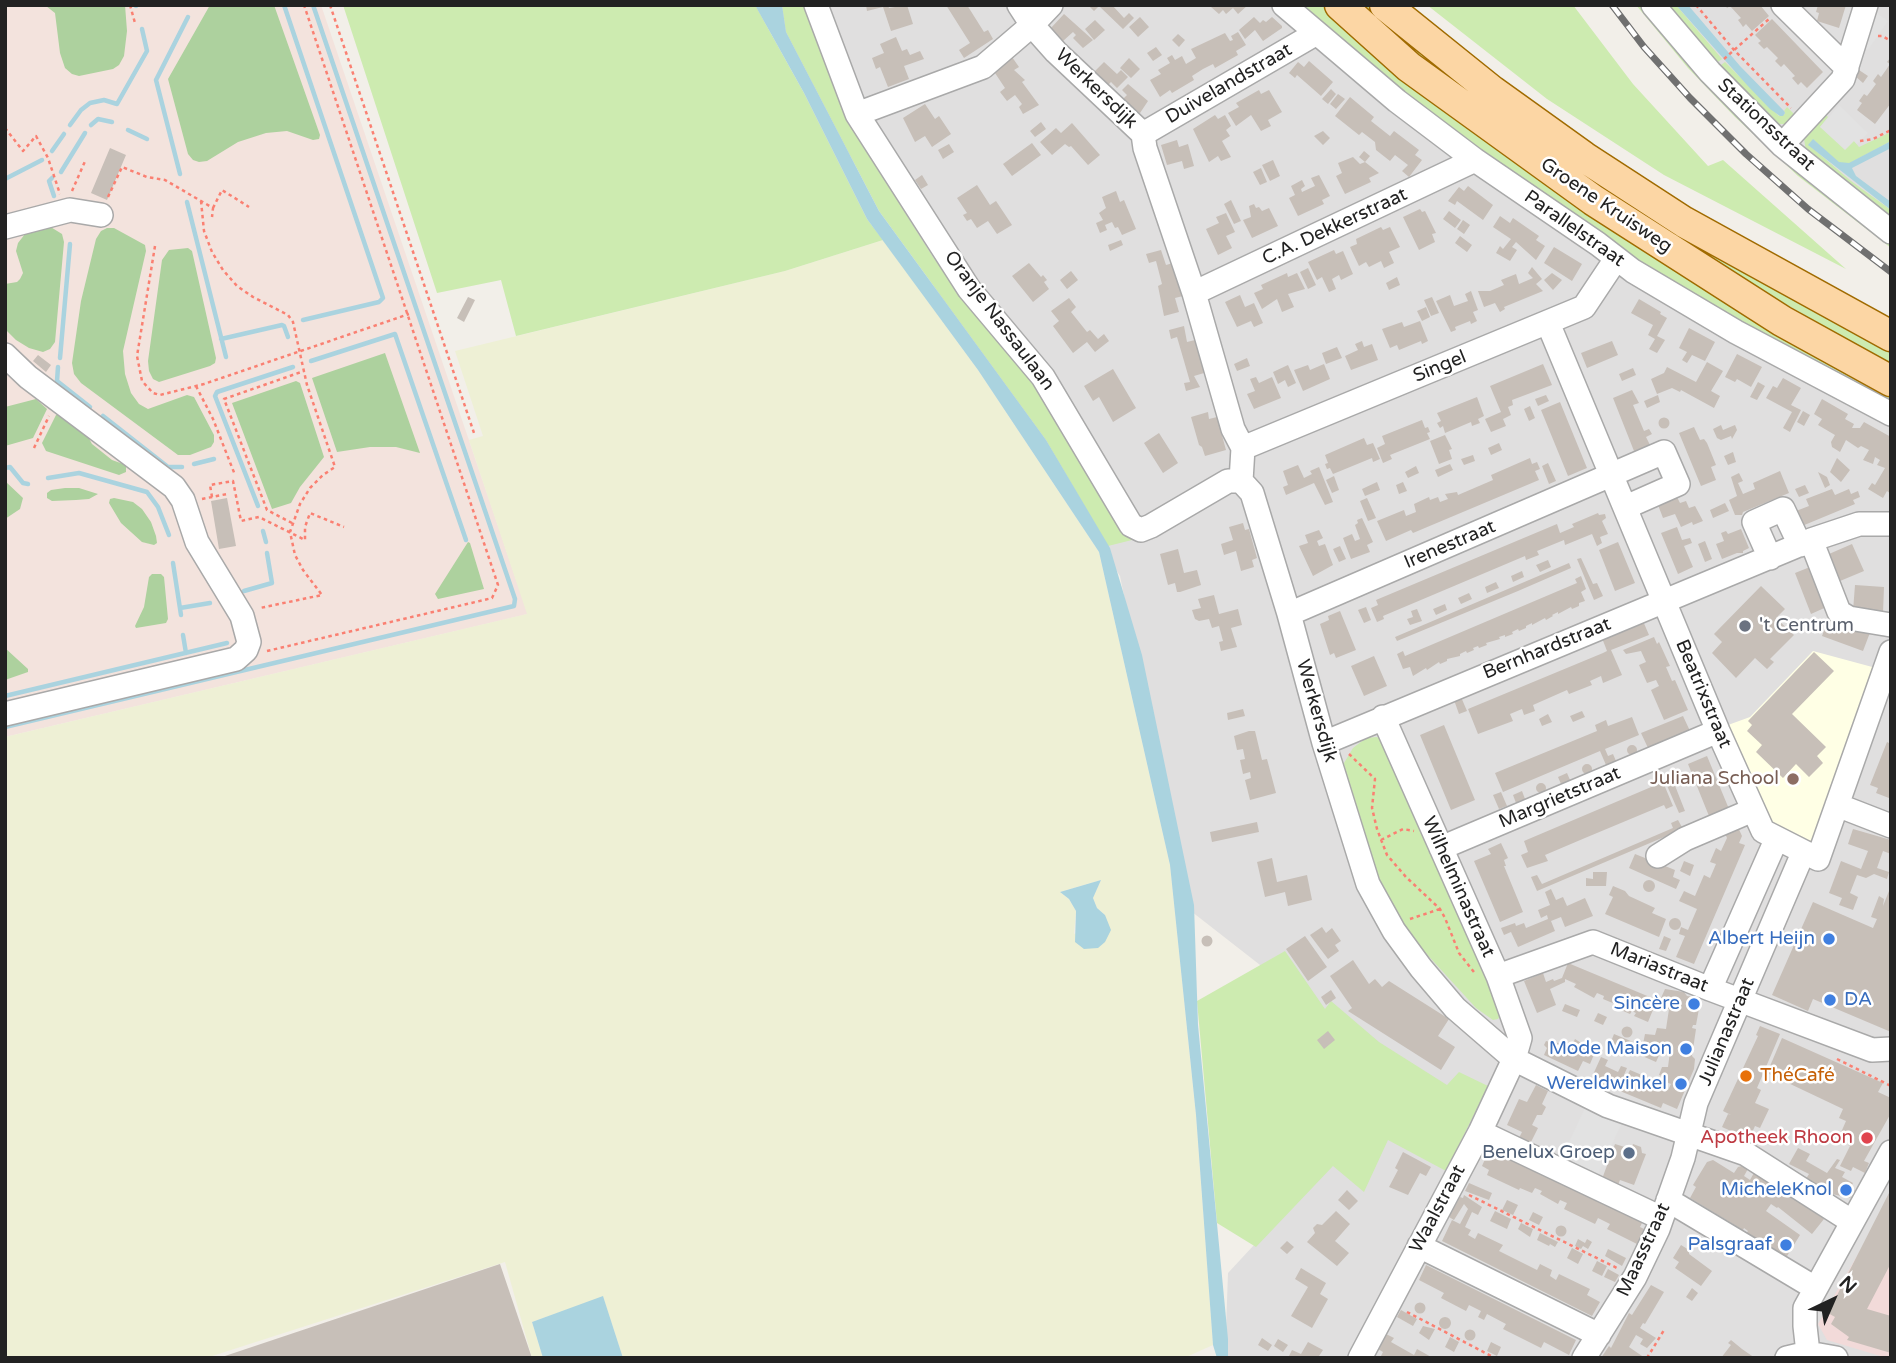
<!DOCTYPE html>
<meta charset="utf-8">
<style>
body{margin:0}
#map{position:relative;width:1896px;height:1363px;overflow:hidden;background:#f2efe9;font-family:"Varela Round",sans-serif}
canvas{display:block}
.frame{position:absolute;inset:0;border:7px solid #222;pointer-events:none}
.north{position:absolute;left:1798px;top:1265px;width:70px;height:70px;-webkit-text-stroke:5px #fff;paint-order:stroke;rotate:44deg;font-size:19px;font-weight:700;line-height:28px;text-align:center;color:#222}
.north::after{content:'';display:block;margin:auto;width:24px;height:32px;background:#222;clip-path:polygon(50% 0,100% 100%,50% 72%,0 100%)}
</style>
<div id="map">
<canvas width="1896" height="1363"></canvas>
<div class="frame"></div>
<div class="north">N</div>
</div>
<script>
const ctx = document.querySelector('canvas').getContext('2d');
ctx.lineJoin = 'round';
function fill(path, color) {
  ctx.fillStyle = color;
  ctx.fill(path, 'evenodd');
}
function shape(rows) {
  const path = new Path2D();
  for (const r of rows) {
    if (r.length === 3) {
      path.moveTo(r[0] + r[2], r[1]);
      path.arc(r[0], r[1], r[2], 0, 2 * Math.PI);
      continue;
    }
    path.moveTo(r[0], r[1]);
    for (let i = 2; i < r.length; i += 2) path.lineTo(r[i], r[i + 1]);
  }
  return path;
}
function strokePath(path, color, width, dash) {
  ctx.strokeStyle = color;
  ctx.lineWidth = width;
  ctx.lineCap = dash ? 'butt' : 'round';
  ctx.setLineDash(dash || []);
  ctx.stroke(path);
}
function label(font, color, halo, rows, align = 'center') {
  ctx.font = font + ' "Varela Round",sans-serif';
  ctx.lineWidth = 5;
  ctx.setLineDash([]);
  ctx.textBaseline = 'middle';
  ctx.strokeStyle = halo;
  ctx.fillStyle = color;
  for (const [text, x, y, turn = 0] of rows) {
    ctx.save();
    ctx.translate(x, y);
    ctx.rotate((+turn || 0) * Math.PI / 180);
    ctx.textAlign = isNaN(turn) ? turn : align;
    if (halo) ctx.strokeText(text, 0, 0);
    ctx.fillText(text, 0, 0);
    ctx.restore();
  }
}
fill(shape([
 [753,5,1304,5,1891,400,1891,1358,1225,1358,1228,1273,1331,1162,1287,986,1187,908,1120,576],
 [1641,5,1891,5,1891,244]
]), '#e0dfdf');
fill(shape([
 [1891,1197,1891,1358,1887,1358,1827,1340,1818,1324]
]), '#f2dad9');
fill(shape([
 [1813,651,1876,668,1810,845,1775,833,1728,725,1750,717]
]), '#ffffe5');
fill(shape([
 [5,5,321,5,528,614,5,737]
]), '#f3e3dd');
fill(shape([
 [883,240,978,370,1099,552,1170,865,1196,1115,1213,1345,1184,1358,623,1358,603,1297,532,1322,543,1358,532,1358,505,1262,206,1358,5,1358,5,737,527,614,469,440,483,436,455,351,785,271],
 [1101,880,1093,898,1097,908,1105,915,1074,934,1076,911,1069,899,1060,892]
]), '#eef0d5');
fill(shape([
 [343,5,755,5,804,93,867,219,883,240,785,271,516,336,501,280,437,293],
 [782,5,806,5,837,93,870,157,933,257,972,311,1039,390,1132,540,1108,546,1046,440,879,211,786,32],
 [1292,5,1321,5,1385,60,1891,389,1891,407,1706,307,1511,177],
 [1349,5,1373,5,1891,344,1891,364,1652,228],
 [1427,5,1573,5,1633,84,1708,166,1723,160,1846,269,1664,175,1547,99],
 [1636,5,1645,5,1891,241,1891,248,1798,176,1735,117,1688,68],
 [1664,5,1676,5,1722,59,1714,65],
 [1725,62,1779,116,1785,114,1784,111,1787,107,1795,115,1785,124,1777,124,1717,68],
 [1826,115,1828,117,1820,127,1854,141,1859,147,1891,132,1891,141,1850,163,1839,163,1814,140,1809,145,1851,181,1891,210,1891,218,1806,151,1804,139],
 [1377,737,1387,744,1415,800,1501,1014,1498,1019,1493,1020,1476,1008,1402,927,1380,886,1345,780,1344,763,1353,748,1366,738],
 [1285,951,1325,1009,1331,1001,1379,1042,1447,1085,1459,1072,1488,1086,1446,1171,1388,1140,1364,1192,1333,1166,1256,1247,1217,1223,1197,1001]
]), '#cdebb0');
fill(shape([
 [33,5,125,5,127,31,124,56,119,65,113,69,79,76,72,74,65,68,60,53,55,13,46,6],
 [210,5,274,5,320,135,319,139,313,140,287,131,266,133,238,142,207,161,199,162,193,160,188,154,168,79],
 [49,226,62,234,64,242,55,342,50,349,43,352,29,348,16,340,5,329,5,284,17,282,20,279,23,273,16,251,18,243,25,234],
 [107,228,114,228,145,245,146,251,123,351,125,374,131,393,139,404,148,409,187,395,194,397,214,435,214,442,211,447,190,455,178,455,81,383,74,374,72,363,81,301,96,239,101,231],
 [188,248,192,251,216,358,215,363,210,366,159,382,153,379,149,371,148,361,162,260,169,250],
 [385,353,420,453,396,447,370,447,337,452,312,378],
 [296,381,300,383,324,457,300,487,291,503,272,509,232,403],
 [36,399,47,409,33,438,5,446,5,407],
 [56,415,60,415,87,435,92,444,112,460,126,465,126,472,119,475,46,451,42,443],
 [5,481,23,498,20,509,5,519],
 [65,488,79,488,98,494,89,499,76,500,52,501,47,498,47,493,51,490],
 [114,498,133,502,142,509,151,522,156,536,157,543,154,545,142,542,121,523,109,503,110,499],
 [468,542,470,543,484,589,438,599,435,594],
 [152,574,161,574,164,577,168,619,166,623,136,628,135,626,144,607,149,577],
 [5,648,28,669,28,672,5,680]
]), '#add19e');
fill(shape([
 [1874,11,1888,21,1868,50,1863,46,1869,38,1863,35],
 [1839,105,1868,133,1857,144,1854,141,1845,150,1820,127],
 [1585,1108,1621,1125,1598,1174,1562,1157]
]), '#e2e2e2');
fill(shape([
 [755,5,782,5,786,32,879,211,1046,440,1110,548,1142,655,1194,905,1198,1025,1228,1339,1228,1358,1217,1358,1213,1345,1196,1115,1170,865,1099,552,978,370,867,219,804,93],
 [1676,5,1688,5,1740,66,1784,111,1785,113,1783,116,1780,116,1770,109,1747,85],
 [1813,139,1839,162,1849,163,1891,141,1891,148,1852,168,1856,176,1891,202,1891,210,1808,145],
 [1101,880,1093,898,1097,908,1105,915,1111,930,1105,942,1098,948,1084,949,1075,942,1076,911,1069,899,1060,892],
 [603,1296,623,1358,543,1358,532,1322]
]), '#aad3df');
strokePath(shape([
 [136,5,136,6],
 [284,5,383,298,379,302,303,320],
 [70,125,81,110,90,103,104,100,117,104,147,51,142,29],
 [91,125,98,119,112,122],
 [128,130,147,139],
 [52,151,64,134],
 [61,172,85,133],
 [180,174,156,80,188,17],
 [52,178,49,181,54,196],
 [5,179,42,160],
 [187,202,226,357],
 [221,339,282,325,284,326,288,337],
 [60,358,70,244],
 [311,361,395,334,466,540],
 [58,367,57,381,90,407],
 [103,416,168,467,182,467],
 [194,464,214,459],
 [5,468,10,467,23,483,28,484],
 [48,478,79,473,147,492,158,507,169,535],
 [258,506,215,396,217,392,293,367],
 [263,531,266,542],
 [173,563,181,615],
 [244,591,272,583,267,553],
 [180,608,210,603],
 [183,635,186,653],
 [5,696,227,643],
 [5,727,514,606,515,599,313,5]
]), '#aad3df', 4.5);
fill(shape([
 [866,5,888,5,889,8,907,5,913,24,891,31,883,7,867,11],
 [946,5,967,5,984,32,988,30,993,39,964,58,959,50,970,43],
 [1088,5,1112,5,1124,18,1129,13,1134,18,1123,29,1099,6,1094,11],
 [1213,5,1248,5,1238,14,1233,8,1226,14,1223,10,1219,14,1211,7],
 [1725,5,1760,5,1769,16,1752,31,1746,24,1743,27,1741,24,1738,20,1741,18,1730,6,1727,8],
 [1818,5,1846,5,1839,28,1817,21,1819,13,1816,12],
 [1064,14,1093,40,1083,48,1073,38,1076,35,1073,32,1063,41,1050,29],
 [1140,17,1149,27,1138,37,1129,27],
 [1254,17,1260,23,1263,20,1266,22,1272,17,1282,26,1282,28,1263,41,1255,30,1245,39,1239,30],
 [1772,19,1823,72,1807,88,1801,82,1798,85,1792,78,1795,76,1784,64,1781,67,1775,61,1778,58,1767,47,1764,49,1758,43,1761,41,1755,35],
 [1095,20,1105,30,1094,40,1085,29],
 [1238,32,1246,45,1236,51,1238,55,1215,68,1213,64,1203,69,1192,76,1194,80,1172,93,1170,90,1160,97,1150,80,1161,74,1158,70,1170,63,1167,58,1172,55,1175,60,1182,56,1186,64,1196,58,1191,49,1225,33,1230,41,1233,40,1231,36],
 [1178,34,1185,40,1179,47,1172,40],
 [896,37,902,51,907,49,910,55,920,51,924,59,904,66,909,79,888,87,880,67,876,69,872,58,884,53,880,44],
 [1156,47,1162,55,1153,61,1147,53],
 [1012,57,1019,67,1014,70,1025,80,1022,82,1039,105,1023,114,1019,107,1022,104,1015,95,1007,101,1000,92,1005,88,993,70],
 [1891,57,1891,103,1875,124,1857,110,1862,103,1859,101,1864,94,1867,96,1876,84,1873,81,1878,74,1881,77,1886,70,1890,64,1887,62],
 [1129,58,1140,69,1131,78,1120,68],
 [1309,61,1333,82,1321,96,1297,75,1295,78,1289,73,1298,62,1304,67],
 [1104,62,1117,74,1121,70,1128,77,1117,88,1111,82,1108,85,1094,72],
 [1859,70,1868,76,1863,83,1855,76],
 [1128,84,1148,101,1140,113,1137,112,1123,99,1127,95,1122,90],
 [1331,89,1336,94,1328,104,1322,99],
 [1259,90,1261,94,1269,90,1282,112,1268,120,1271,126,1261,131,1251,115,1236,126,1228,113,1239,107,1236,103],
 [1338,94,1345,99,1336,109,1330,104],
 [1350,97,1374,117,1371,121,1390,136,1394,131,1419,150,1415,155,1422,160,1409,177,1402,171,1408,165,1395,155,1390,161,1376,150,1375,142,1362,132,1359,135,1335,116],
 [925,104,935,119,939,116,951,134,932,147,925,136,915,142,903,118],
 [1215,115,1218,119,1225,115,1231,126,1226,130,1230,136,1222,141,1231,157,1221,161,1218,156,1209,162,1193,129],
 [1041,122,1046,129,1035,137,1030,131],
 [1072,123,1100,155,1088,165,1071,146,1069,147,1065,144,1052,155,1040,142,1056,128,1061,133],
 [1323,131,1330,138,1323,145,1314,136],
 [1177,140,1179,147,1188,144,1194,166,1184,169,1182,161,1167,165,1161,145],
 [1032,143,1041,155,1012,176,1003,164],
 [949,144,954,152,943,159,938,150],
 [110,148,126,155,107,200,91,193],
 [1364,151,1370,156,1365,162,1379,173,1369,178,1371,182,1345,194,1336,176,1342,173,1338,163,1353,157,1360,164,1365,162,1359,157],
 [1273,160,1280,176,1270,181,1262,165],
 [1261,168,1267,182,1260,185,1253,172],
 [922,175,928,185,921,189,915,180],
 [1319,175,1330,196,1322,200,1324,204,1298,216,1289,198,1295,195,1291,186,1302,180,1305,186,1301,189,1302,192,1315,186,1311,178],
 [977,185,990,205,996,201,1012,225,997,234,988,221,977,228,971,219,967,221,963,215,967,213,957,198],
 [1468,186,1493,205,1483,220,1457,201,1455,205,1448,201,1459,187,1464,191],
 [1116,191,1120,202,1124,200,1136,229,1122,235,1118,227,1115,228,1112,222,1105,225,1107,230,1100,233,1096,223,1103,220,1099,213,1106,208,1102,197],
 [1231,200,1241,221,1234,224,1224,204],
 [1254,204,1256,208,1259,207,1262,211,1269,208,1278,226,1252,238,1243,220,1251,217,1249,206],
 [1420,209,1422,212,1425,211,1436,233,1432,234,1435,242,1419,250,1403,217],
 [1449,211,1461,220,1455,228,1443,219],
 [1226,213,1235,232,1226,236,1232,248,1218,255,1206,229,1219,223,1216,217],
 [1500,216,1510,223,1513,218,1539,236,1536,240,1545,246,1536,260,1516,242,1512,247,1517,250,1510,261,1496,253,1500,246,1503,249,1511,239,1493,227],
 [1463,220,1470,225,1464,234,1457,229],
 [1381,227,1383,230,1390,227,1400,247,1389,252,1394,263,1384,268,1381,261,1369,267,1366,262,1359,266,1350,247,1357,244,1356,239],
 [1460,236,1472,245,1467,252,1455,243],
 [1121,240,1123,245,1110,251,1108,245],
 [1554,247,1582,264,1572,281,1544,263],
 [1161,250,1166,265,1173,263,1183,296,1175,298,1179,312,1164,316,1158,286,1162,284,1156,261,1149,263,1146,254],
 [1334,250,1336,254,1343,251,1353,274,1341,280,1339,275,1332,279,1336,289,1329,292,1322,277,1317,280,1308,262],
 [1029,263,1041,277,1043,275,1047,280,1044,282,1049,289,1033,302,1012,276],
 [1532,267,1542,279,1536,284,1543,291,1504,307,1505,309,1500,312,1495,303,1484,307,1478,291,1490,291,1504,285,1501,280,1516,274,1519,284,1533,278,1528,273],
 [1308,268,1316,285,1308,289,1300,272],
 [1071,271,1078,280,1067,289,1060,280],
 [1287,273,1288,277,1297,273,1305,289,1288,294,1294,307,1282,312,1277,299,1262,309,1254,293,1263,289,1261,285],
 [1552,273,1562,280,1553,290,1544,280],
 [1397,277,1400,285,1389,290,1386,283],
 [1471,291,1478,310,1473,312,1477,321,1471,324,1470,321,1455,327,1456,330,1451,332,1436,301,1450,295,1454,306,1468,301,1465,294],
 [1240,295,1245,307,1254,303,1263,323,1254,327,1251,321,1237,327,1225,302],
 [468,297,475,300,464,322,457,318],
 [1432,297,1439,313,1431,316,1424,300],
 [1069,298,1076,307,1071,312,1087,332,1090,330,1098,339,1104,334,1109,341,1095,352,1087,342,1073,353,1053,326,1059,321,1051,311],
 [1639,299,1661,312,1660,314,1667,318,1657,336,1665,340,1657,353,1649,349,1655,339,1648,335,1653,325,1631,313],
 [1426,307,1430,317,1422,321,1417,311],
 [1420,321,1428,341,1422,344,1421,341,1399,350,1397,345,1390,348,1382,329,1402,322,1404,327],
 [1184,326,1187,342,1195,340,1204,373,1194,376,1200,387,1186,391,1184,383,1190,382,1184,361,1177,337,1171,339,1169,330],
 [1689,328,1715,342,1705,361,1692,355,1687,363,1682,360,1687,352,1679,348],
 [1362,341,1364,347,1372,344,1378,360,1351,370,1345,356,1358,350,1355,344],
 [1612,341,1618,355,1587,368,1581,353],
 [1337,347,1342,358,1326,364,1322,353],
 [1737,354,1762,367,1751,387,1737,379,1735,382,1725,377],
 [38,355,51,365,46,372,33,361],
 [1247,358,1250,366,1237,371,1234,364],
 [1707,362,1723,371,1711,391,1720,396,1714,408,1681,390,1680,392,1672,388,1657,394,1651,379,1664,373,1667,367,1696,382],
 [1324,364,1330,379,1303,391,1294,370,1308,365,1310,370],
 [1543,364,1552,385,1512,400,1513,405,1508,407,1511,415,1503,419,1506,426,1491,432,1485,419,1501,412,1490,386],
 [1288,365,1296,383,1288,387,1285,380,1278,384,1273,372],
 [1633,368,1636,375,1622,381,1619,374],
 [1113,369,1136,408,1113,422,1099,397,1093,401,1084,386],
 [1256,377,1259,383,1272,377,1281,398,1254,409,1247,394,1255,391,1250,379],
 [1783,378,1801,388,1791,405,1801,410,1790,432,1783,428,1792,412,1766,398,1773,386,1777,388],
 [1758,382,1765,386,1757,400,1750,397],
 [1632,390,1639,403,1633,405,1644,431,1649,429,1652,434,1646,437,1650,445,1634,451,1613,398],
 [1546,395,1549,401,1538,406,1535,399],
 [1658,395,1660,402,1647,408,1644,401],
 [1477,397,1484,416,1478,419,1480,423,1472,426,1471,422,1445,433,1443,426,1440,428,1437,423,1441,421,1437,413],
 [1822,399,1848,414,1845,419,1854,424,1852,428,1860,428,1864,422,1891,437,1891,494,1887,491,1883,498,1868,489,1872,483,1875,485,1885,468,1877,465,1880,460,1875,457,1873,464,1863,460,1869,450,1861,446,1858,448,1846,440,1840,452,1832,447,1831,442,1835,435,1818,425,1822,419,1814,414],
 [1560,402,1587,468,1568,476,1541,410],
 [1530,406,1535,418,1529,421,1524,409],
 [1803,411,1810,415,1804,426,1797,422],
 [1208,412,1209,419,1217,417,1226,450,1205,456,1202,447,1199,445,1191,417],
 [1664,423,5.5],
 [1422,420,1425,428,1428,427,1430,432,1427,433,1430,439,1390,455,1392,459,1383,463,1377,448,1385,444,1382,436],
 [1721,425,1723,430,1735,425,1737,430,1732,439,1731,436,1721,440,1717,438,1713,429],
 [1694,427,1700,440,1704,439,1707,443,1716,465,1711,467,1716,480,1701,486,1679,433],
 [1159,433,1178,463,1163,473,1144,443],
 [1445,435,1452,449,1449,450,1452,459,1439,464,1430,441],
 [1364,438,1367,445,1373,443,1380,459,1373,462,1372,458,1333,474,1330,468,1327,469,1325,464,1328,463,1325,455],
 [1499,443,1502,450,1491,455,1488,448],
 [1733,452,1736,462,1728,465,1724,456],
 [1473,455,1475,461,1464,465,1461,459],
 [1530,458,1532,464,1537,462,1540,469,1535,471,1539,480,1413,533,1411,530,1386,541,1377,521,1404,510,1406,516,1416,512,1414,504,1429,497,1430,500,1438,497,1440,502,1448,499,1445,494,1457,492,1458,495,1493,480,1491,475],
 [1837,458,1850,470,1841,482,1830,472],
 [1548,463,1556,481,1549,484,1542,466],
 [1450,464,1453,470,1438,477,1435,470],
 [1298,465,1304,478,1312,474,1310,471,1319,467,1333,502,1325,505,1314,483,1286,495,1283,487,1288,485,1283,471],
 [1416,466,1419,473,1408,478,1405,472],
 [1780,471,1789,493,1743,512,1742,515,1735,515,1729,500,1737,496,1731,477,1739,473,1743,481,1738,483,1743,494,1755,489,1753,483],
 [1818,472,1827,477,1830,485,1825,488],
 [1334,476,1339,490,1332,493,1326,480],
 [1377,482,1380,490,1365,496,1362,489],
 [1403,482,1407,491,1399,494,1396,485],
 [1805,485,1809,493,1799,497,1795,489],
 [1832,489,1835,495,1849,489,1851,494,1858,491,1860,497,1853,500,1855,504,1802,526,1796,511,1809,506,1806,499],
 [1677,497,1680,503,1686,501,1689,508,1695,506,1703,521,1693,525,1692,522,1681,527,1675,514,1663,518,1658,505],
 [227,498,236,546,219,549,211,501],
 [1367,498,1376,518,1368,521,1360,501],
 [1725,503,1729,511,1713,518,1710,510],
 [1598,513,1599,515,1605,514,1606,518,1602,521,1608,534,1600,537,1602,543,1597,546,1592,534,1565,545,1564,540,1537,551,1539,555,1526,560,1525,556,1383,616,1384,619,1377,622,1371,608,1378,605,1376,600,1557,524,1560,533,1574,527,1572,524],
 [1362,518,1373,542,1367,545,1370,552,1351,559,1343,538,1352,534,1355,541,1360,539,1355,525,1358,523,1357,520],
 [1243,523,1245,530,1249,529,1257,558,1252,560,1254,567,1241,571,1236,551,1224,555,1221,544,1233,540,1229,527],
 [1677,527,1682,540,1690,538,1692,543,1684,546,1693,567,1678,574,1661,533],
 [1741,529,1749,548,1743,551,1743,553,1737,553,1722,559,1716,544,1724,541,1721,533,1726,531,1728,534],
 [1319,530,1323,538,1317,541,1319,546,1325,544,1333,565,1313,576,1299,546,1308,543,1305,535],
 [1705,541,1712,559,1705,562,1698,544],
 [1618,542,1635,583,1615,591,1599,550],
 [1852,544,1864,571,1840,581,1829,554],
 [1340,546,1346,559,1339,562,1333,549],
 [1178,549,1184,573,1197,570,1201,585,1180,592,1177,592,1175,583,1168,585,1160,554],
 [1581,558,1593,584,1597,583,1603,596,1594,600,1577,559],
 [1548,560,1551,567,1540,572,1536,565],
 [1569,563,1571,568,1518,591,1397,641,1395,637],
 [1815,565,1831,605,1811,614,1795,573],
 [1522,571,1524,577,1513,582,1511,576],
 [1581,576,1586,589,1581,592,1585,601,1579,603,1579,606,1572,609,1571,607,1558,614,1558,612,1552,615,1553,616,1546,620,1545,618,1532,625,1532,623,1526,626,1526,628,1519,631,1518,629,1512,632,1513,634,1505,637,1505,635,1499,637,1500,639,1486,643,1487,645,1479,648,1478,646,1473,648,1474,650,1467,653,1466,651,1460,654,1460,656,1447,659,1447,661,1440,664,1439,662,1427,670,1426,668,1413,676,1410,667,1403,669,1397,654,1403,651,1405,656,1577,583,1575,579],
 [1496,582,1499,588,1487,593,1485,587],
 [1855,585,1884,587,1883,613,1853,611],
 [1761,586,1785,609,1776,618,1794,635,1770,659,1774,662,1767,669,1755,658,1736,678,1712,653,1722,642,1714,634],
 [1469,593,1472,599,1461,604,1458,598],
 [1214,595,1219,614,1238,609,1242,625,1231,628,1237,647,1221,651,1219,642,1223,641,1219,626,1212,628,1209,619,1199,621,1195,619,1192,610,1201,608,1198,599],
 [1445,604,1447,610,1436,615,1433,609],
 [1366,607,1371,620,1364,623,1358,610],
 [1417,609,1422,621,1410,625,1407,619,1413,617,1411,611],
 [1340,611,1356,650,1336,658,1334,653,1330,655,1320,624,1329,620,1328,616],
 [1830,615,1871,630,1863,651,1822,636],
 [1643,621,1649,635,1611,650,1622,675,1603,683,1601,676,1590,681,1592,685,1569,694,1567,690,1533,705,1535,711,1524,715,1522,709,1510,714,1513,721,1478,734,1468,709,1603,653,1607,651,1602,638],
 [1654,637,1657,644,1659,642,1670,666,1666,667,1672,681,1675,680,1688,710,1664,720,1651,690,1659,686,1656,680,1647,683,1639,665,1646,662,1641,651,1626,654,1623,650],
 [1814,652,1834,671,1792,714,1826,747,1817,756,1823,763,1809,777,1796,764,1783,778,1756,752,1762,745,1747,731,1752,725,1748,721],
 [1374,656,1387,686,1364,696,1351,666],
 [1461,697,1467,711,1459,714,1454,700],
 [1243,709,1245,716,1228,720,1227,713],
 [1582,711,1585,717,1573,722,1570,716],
 [1548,714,1552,722,1542,726,1539,719],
 [1683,716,1690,731,1648,748,1641,733],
 [1632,717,1639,735,1605,749,1608,756,1613,754,1616,761,1606,765,1600,751,1503,792,1495,773,1597,731,1595,725,1606,720,1608,726],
 [1444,725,1475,800,1451,810,1420,735],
 [1249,731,1255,731,1262,760,1267,759,1276,793,1250,800,1245,780,1251,778,1250,772,1243,774,1240,760,1245,759,1243,749,1237,750,1234,736],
 [1887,742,1891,744,1889,798,1876,793,1878,788,1870,785],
 [1632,750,5],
 [1707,756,1729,809,1709,816,1688,764],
 [1587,769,5],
 [1567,773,1570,780,1561,784,1558,777],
 [1672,778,1685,811,1679,813,1665,781],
 [1663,782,1673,806,1666,809,1664,805,1585,838,1545,855,1548,861,1527,868,1521,855,1528,852,1524,841],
 [1541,788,5],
 [1522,791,1525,799,1516,803,1513,795],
 [1501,792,1507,806,1499,809,1493,795],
 [1678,820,1683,829,1537,891,1531,877,1537,875,1542,884,1673,828,1671,823],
 [1257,822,1259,832,1212,842,1210,832],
 [1736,823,1742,836,1739,843,1745,845,1694,964,1676,957,1685,936,1679,934,1681,927,1688,930,1697,909,1679,901,1684,891,1695,896,1704,875,1710,878,1716,864,1710,862,1716,848,1721,851,1727,838,1723,828],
 [1853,829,1891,840,1891,854,1883,851,1877,868,1889,872,1887,879,1874,874,1866,878,1857,875,1850,893,1858,897,1853,910,1839,905,1842,898,1829,893,1841,861,1861,869,1868,851,1848,844],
 [1501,843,1508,858,1504,860,1506,866,1504,866,1523,912,1500,922,1474,861,1491,854,1488,849],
 [1635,854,1675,870,1673,877,1680,880,1676,889,1629,868],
 [1272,858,1277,882,1307,875,1312,900,1288,906,1285,892,1265,897,1257,862],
 [1684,861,1694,865,1690,876,1680,871],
 [1593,872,1607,872,1606,886,1586,886,1586,878,1593,879],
 [1649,886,6],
 [1613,886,1625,891,1629,896,1655,908,1652,913,1666,919,1659,937,1605,914,1613,897,1609,895],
 [1891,886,1891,1032,1813,999,1808,1011,1772,995,1813,902,1873,928,1877,919,1871,917,1879,896,1884,899,1883,906],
 [1551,889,1556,900,1563,897,1567,906,1585,898,1593,916,1565,927,1561,917,1551,921,1555,931,1518,947,1511,932,1504,935,1501,928,1515,923,1516,926,1524,923,1526,928,1548,919,1547,915,1541,918,1538,910,1550,905,1545,892],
 [1675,924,6],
 [1322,927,1326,933,1332,928,1341,941,1335,945,1339,951,1328,959,1310,935],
 [1207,941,5.5],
 [1305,936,1327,967,1308,981,1286,949],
 [1664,936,1671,939,1666,951,1659,949],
 [1353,960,1369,984,1375,979,1382,987,1389,981,1449,1019,1438,1036,1455,1047,1441,1070,1348,1011,1352,1008,1330,976],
 [1568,963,1657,1000,1648,1022,1634,1016,1636,1013,1632,1011,1630,1014,1621,1010,1623,1004,1616,1001,1615,1004,1603,999,1604,996,1597,993,1594,998,1574,987,1576,984,1565,979,1565,982,1550,989,1556,1005,1537,1013,1524,981,1543,973,1546,982,1553,979,1554,981,1562,978],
 [1665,989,1684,992,1687,996,1701,998,1696,1025,1693,1025,1692,1028,1696,1029,1692,1056,1695,1059,1694,1069,1677,1109,1663,1103,1661,1108,1591,1079,1601,1057,1608,1060,1605,1066,1618,1072,1621,1066,1627,1068,1624,1075,1627,1076,1630,1070,1656,1081,1655,1084,1668,1090,1671,1084,1666,1082,1668,1078,1659,1075,1662,1067,1668,1067,1670,1051,1643,1044,1645,1034,1655,1035,1657,1028,1666,1029,1669,1009,1657,1007],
 [1331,990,1336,998,1326,1005,1321,997],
 [1565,1004,1580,1010,1577,1017,1562,1011],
 [1598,1013,1607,1017,1603,1025,1594,1021],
 [1760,1026,1780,1034,1757,1088,1761,1090,1755,1103,1769,1109,1760,1128,1755,1126,1749,1139,1722,1127,1728,1114,1731,1115,1723,1111,1758,1036,1756,1035],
 [1627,1032,5.5],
 [1328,1031,1335,1040,1324,1049,1317,1040],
 [1614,1034,1633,1042,1629,1052,1610,1044],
 [1782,1038,1883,1083,1878,1092,1891,1098,1891,1113,1864,1161,1869,1163,1865,1173,1853,1167,1851,1171,1840,1166,1850,1146,1848,1145,1849,1141,1839,1137,1846,1121,1839,1118,1843,1109,1767,1073],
 [1562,1039,1572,1045,1575,1039,1595,1052,1590,1064,1583,1061,1578,1071,1544,1055,1547,1048,1544,1045,1546,1041,1550,1042,1551,1040,1560,1044],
 [1643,1048,1652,1052,1661,1051,1656,1062,1640,1055],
 [1536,1085,1548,1091,1542,1104,1546,1107,1542,1115,1537,1115,1532,1125,1538,1128,1530,1144,1519,1138,1522,1132,1507,1125,1519,1099,1527,1102],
 [1615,1144,1631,1149,1633,1144,1641,1147,1642,1153,1646,1154,1634,1185,1620,1180,1618,1185,1602,1179],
 [1798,1148,1810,1154,1806,1161,1827,1173,1837,1159,1840,1160,1835,1168,1845,1172,1842,1177,1853,1183,1850,1188,1855,1190,1850,1198,1832,1194,1830,1197,1804,1182,1809,1174,1789,1164],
 [1489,1150,1529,1168,1530,1166,1643,1221,1640,1227,1644,1229,1637,1244,1607,1229,1610,1224,1598,1218,1595,1224,1564,1209,1567,1203,1560,1200,1558,1204,1540,1194,1542,1191,1535,1188,1532,1193,1520,1188,1519,1190,1487,1175,1489,1170,1482,1166],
 [1403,1152,1431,1167,1426,1176,1420,1173,1408,1195,1389,1187,1398,1170,1395,1168],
 [1713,1160,1734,1173,1738,1167,1745,1165,1749,1167,1744,1176,1750,1180,1755,1171,1778,1185,1775,1190,1780,1192,1784,1188,1824,1219,1812,1234,1778,1207,1777,1208,1771,1204,1766,1211,1800,1235,1784,1261,1744,1236,1748,1231,1744,1228,1743,1230,1690,1198,1696,1187,1693,1185,1707,1162],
 [1469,1183,1492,1193,1489,1200,1465,1191],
 [1891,1189,1891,1263,1867,1309,1891,1316,1891,1353,1847,1340,1849,1337,1831,1324,1835,1317,1828,1313],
 [1347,1190,1358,1201,1349,1210,1338,1200],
 [1464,1195,1482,1207,1478,1215,1472,1212,1465,1227,1471,1230,1468,1235,1475,1239,1478,1233,1503,1245,1499,1251,1537,1270,1540,1264,1552,1270,1550,1276,1556,1280,1559,1274,1590,1289,1587,1295,1600,1302,1592,1316,1442,1241,1452,1220,1460,1224,1468,1209,1464,1204,1454,1220,1449,1217,1460,1197,1463,1198],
 [1507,1200,1518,1205,1513,1215,1502,1210],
 [1336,1211,1350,1224,1335,1241,1349,1253,1337,1266,1307,1242,1315,1233,1313,1228,1317,1224,1322,1225],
 [1495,1211,1511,1219,1507,1229,1490,1221],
 [1533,1212,1543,1217,1539,1225,1529,1220],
 [1521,1223,1533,1229,1530,1237,1518,1229],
 [1561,1231,5.5],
 [1540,1233,1558,1242,1555,1247,1550,1244,1549,1246,1537,1240],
 [1578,1239,1585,1243,1587,1239,1592,1242,1588,1249,1583,1246,1581,1249,1575,1246],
 [1287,1241,1294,1247,1287,1254,1280,1248],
 [1681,1245,1689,1250,1689,1254,1712,1271,1701,1286,1675,1268,1679,1262,1673,1258],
 [1572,1248,1583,1254,1578,1264,1567,1258],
 [1608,1249,1626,1258,1622,1266,1605,1256],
 [1597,1261,1607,1266,1602,1276,1592,1271],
 [500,1264,532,1358,222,1358,222,1357],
 [1426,1265,1576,1340,1569,1355,1544,1342,1541,1348,1503,1329,1506,1324,1487,1314,1484,1320,1478,1317,1481,1311,1469,1305,1466,1311,1441,1298,1444,1293,1419,1280],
 [1301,1268,1326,1283,1320,1294,1328,1299,1312,1328,1291,1316,1308,1287,1295,1279],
 [1608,1269,1619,1275,1615,1282,1604,1277],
 [1651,1285,1664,1292,1645,1324,1643,1323,1640,1328,1656,1338,1647,1348,1640,1344,1643,1339,1636,1335,1629,1347,1645,1358,1631,1356,1601,1358,1609,1346,1611,1348,1629,1313,1632,1315],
 [1692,1288,1698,1293,1692,1301,1686,1297],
 [1420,1308,5.5],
 [1401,1310,1417,1319,1413,1326,1397,1317],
 [1445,1323,6],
 [1423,1326,1435,1329,1429,1340,1419,1333],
 [1470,1335,5.5],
 [1386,1334,1394,1338,1391,1342,1414,1355,1417,1349,1433,1358,1384,1358,1381,1356,1383,1352,1378,1349],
 [1450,1337,1459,1342,1454,1352,1445,1347],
 [1262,1338,1272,1345,1268,1351,1258,1345],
 [1278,1339,1288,1345,1283,1352,1274,1346],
 [1731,1340,1742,1349,1755,1358,1721,1358,1731,1345,1728,1343],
 [1308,1342,1323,1350,1319,1356,1323,1358,1288,1358,1292,1350,1301,1354],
 [1491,1342,1501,1347,1497,1356,1487,1351]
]), '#c7bfb8');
const minor = shape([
 [816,5,857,114,969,289,1043,377,1131,525,1141,530,1151,526,1228,481,1241,481],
 [1019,5,1032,25,1056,52,1143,134,1145,148,1194,293,1233,429,1243,448,1241,481,1252,493,1289,614,1324,743,1368,884,1394,931,1421,968,1455,1008,1514,1059,1608,1106,1746,1154,1851,1221],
 [1284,5,1397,101,1475,160,1598,244,1633,271,1736,332,1891,414],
 [1653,5,1710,72,1782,145,1891,232],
 [1783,5,1847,68],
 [857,114,983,67,1032,25,1051,5],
 [1143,134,1315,34],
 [1782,145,1843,79,1866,5],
 [5,227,70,210,101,215],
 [1194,293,1475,160],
 [1548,323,1718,731,1763,831,1818,859,1891,652],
 [5,355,28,377,174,487,183,500,197,542,242,616,249,642,246,650,236,659,5,714],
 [1243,448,1584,307,1616,259],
 [1811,540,1839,612,1849,618,1891,625],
 [1770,558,1754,522,1783,509,1800,545],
 [1289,614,1664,452,1678,484,1626,507],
 [1324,743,1811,540,1859,524,1891,524],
 [1837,805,1891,826],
 [1441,848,1718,731],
 [1658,856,1685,839,1753,810],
 [1498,976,1593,942,1710,989,1872,1050,1891,1049],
 [1710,989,1776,840],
 [1480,1132,1661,1218],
 [1668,1200,1815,1288],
 [1419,1246,1599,1335],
 [1808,1353,1805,1326,1805,1308,1891,1152],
 [1360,1358,1480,1132,1514,1059,1520,1038,1498,976,1383,717],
 [1584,1358,1635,1277,1658,1229,1683,1158,1696,1103,1803,853],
 [1787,1358,1808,1353,1836,1358]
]);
const major = shape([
 [1340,5,1409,67,1593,200,1782,321,1891,381],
 [1385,5,1492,91,1584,157,1684,222,1891,336]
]);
strokePath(minor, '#a9a9a9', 26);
strokePath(major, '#a06b00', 33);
strokePath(shape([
 [130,5,135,23],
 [330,5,475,436],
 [1696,5,1734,50,1791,108],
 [1878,36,1882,36,1891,41],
 [1724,59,1769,19],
 [5,128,23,151,36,136,48,158,60,194],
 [1860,141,1873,139,1891,130],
 [72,191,86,159],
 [108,197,122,167,147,177,165,180,213,208,212,217],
 [201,201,204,231,212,252,223,270,237,286,253,297,288,315,293,322,307,385,335,467,323,475,310,488,300,504,290,532,295,555,303,570,322,595,260,608],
 [213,208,222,190,249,207],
 [155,246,137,356,142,381,153,393,160,395,204,384,409,314],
 [196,386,213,419,235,475],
 [34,448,49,416],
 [212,497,210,485,233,481,241,521,259,517,305,540,305,527,310,513,344,527],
 [202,499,227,494],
 [292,523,267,510,224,399,304,371],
 [267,651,484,600,492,598,498,585,304,5],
 [1349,754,1375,779,1372,808,1377,829,1387,855,1406,877,1440,909,1445,918,1459,953,1474,972],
 [1381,840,1403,829,1414,831],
 [1410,919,1440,909],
 [1837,1059,1891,1086],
 [1469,1195,1617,1268],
 [1407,1312,1495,1358],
 [1647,1358,1664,1330]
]), '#fa8072', 2.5, [3.5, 3.5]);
strokePath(minor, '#fff', 23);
strokePath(major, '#fcd6a4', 30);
const rail = shape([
 [1612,5,1644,47,1690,98,1746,154,1808,209,1891,272]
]);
strokePath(rail, '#707070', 7);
strokePath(rail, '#fff', 4.5, [13]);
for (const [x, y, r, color] of [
 [1745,626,7,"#6b7280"],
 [1793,779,7,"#8d6e63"],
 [1829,939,7,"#3f7fe0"],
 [1830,1000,7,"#3f7fe0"],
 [1694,1004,7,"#3f7fe0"],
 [1686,1049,7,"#3f7fe0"],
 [1746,1076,7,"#e8710a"],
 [1681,1084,7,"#3f7fe0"],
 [1867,1138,7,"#e0444e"],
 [1629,1153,7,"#5c6f8a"],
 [1846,1190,7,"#3f7fe0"],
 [1786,1245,7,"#3f7fe0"]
]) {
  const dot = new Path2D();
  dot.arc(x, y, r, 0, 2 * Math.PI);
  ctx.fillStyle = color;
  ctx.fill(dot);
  strokePath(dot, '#fff', 2.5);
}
label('19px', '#222', '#fff', [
 ["Duivelandstraat",1229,84,-30],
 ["Werkersdijk",1096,89,44],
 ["Stationsstraat",1766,125,43],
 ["Groene Kruisweg",1606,206,34],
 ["C.A. Dekkerstraat",1335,227,-25],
 ["Parallelstraat",1574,229,35],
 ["Oranje Nassaulaan",999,321,53],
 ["Singel",1440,367,-22],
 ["Irenestraat",1450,545,-23],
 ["Bernhardstraat",1547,649,-22],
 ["Beatrixstraat",1703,694,67],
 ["Werkersdijk",1316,711,74],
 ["Margrietstraat",1560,798,-23],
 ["Wilhelminastraat",1458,887,66],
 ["Mariastraat",1659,968,22],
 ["Julianastraat",1727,1032,-67],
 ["Waalstraat",1438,1209,-62],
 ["Maasstraat",1644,1250,-65]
]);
label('19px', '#5b616d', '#fff', [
 ["'t Centrum",1759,626]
], 'left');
label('19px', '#785e54', '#fff', [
 ["Juliana School",1779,779]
], 'right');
label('19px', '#366cbe', '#fff', [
 ["Albert Heijn",1815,939],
 ["DA",1844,1000,"left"],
 ["Sincère",1680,1004],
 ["Mode Maison",1672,1049],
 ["Wereldwinkel",1667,1084],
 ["MicheleKnol",1832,1190],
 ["Palsgraaf",1772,1245]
], 'right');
label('19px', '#c56008', '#fff', [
 ["ThéCafé",1760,1076]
], 'left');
label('19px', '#be3a42', '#fff', [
 ["Apotheek Rhoon",1853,1138]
], 'right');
label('19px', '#4e5e75', '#fff', [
 ["Benelux Groep",1615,1153]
], 'right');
</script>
